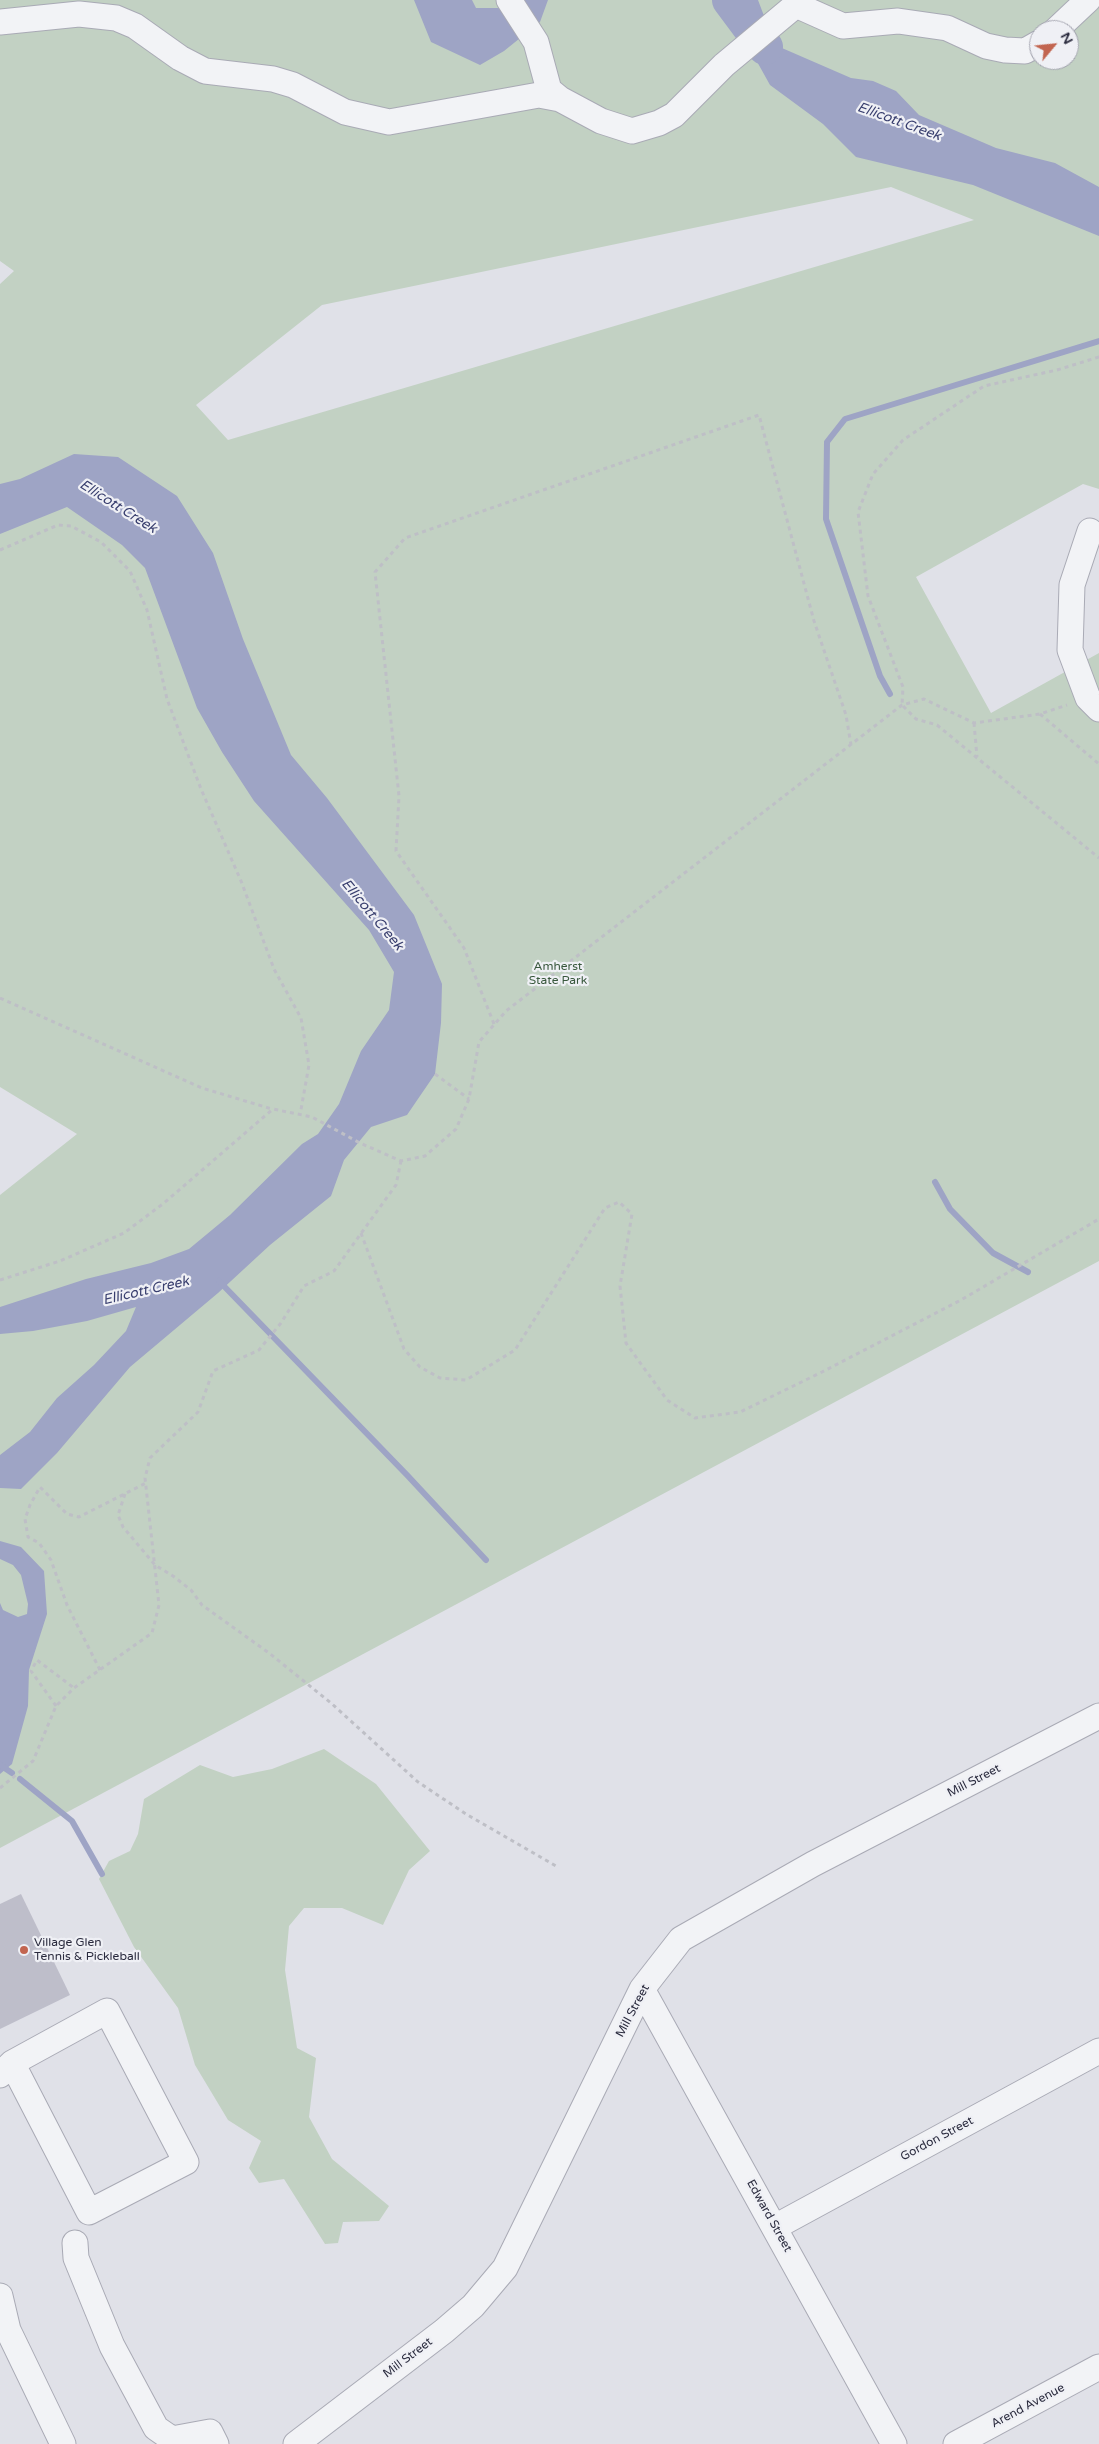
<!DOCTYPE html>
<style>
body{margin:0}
#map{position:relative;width:1099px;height:2444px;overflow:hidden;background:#e0e1e8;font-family:"Varela Round",sans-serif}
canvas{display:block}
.north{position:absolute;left:1029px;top:20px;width:50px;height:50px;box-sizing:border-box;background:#eff0f5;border:1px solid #a0a1ac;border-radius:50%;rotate:62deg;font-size:14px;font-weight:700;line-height:20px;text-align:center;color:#2a2b3e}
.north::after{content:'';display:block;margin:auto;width:18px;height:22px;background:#c26550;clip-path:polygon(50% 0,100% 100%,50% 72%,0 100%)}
</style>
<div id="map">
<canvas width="1099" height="2444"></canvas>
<div class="north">N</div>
</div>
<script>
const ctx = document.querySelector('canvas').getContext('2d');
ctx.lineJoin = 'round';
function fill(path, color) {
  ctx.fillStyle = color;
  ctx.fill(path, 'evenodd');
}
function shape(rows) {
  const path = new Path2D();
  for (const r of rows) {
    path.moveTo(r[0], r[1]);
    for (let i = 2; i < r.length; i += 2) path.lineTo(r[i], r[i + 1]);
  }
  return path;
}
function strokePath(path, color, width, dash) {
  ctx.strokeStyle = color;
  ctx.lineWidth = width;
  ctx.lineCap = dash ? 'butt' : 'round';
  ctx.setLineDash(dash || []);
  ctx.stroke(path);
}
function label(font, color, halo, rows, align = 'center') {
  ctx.font = font + ' "Varela Round",sans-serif';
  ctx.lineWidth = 4.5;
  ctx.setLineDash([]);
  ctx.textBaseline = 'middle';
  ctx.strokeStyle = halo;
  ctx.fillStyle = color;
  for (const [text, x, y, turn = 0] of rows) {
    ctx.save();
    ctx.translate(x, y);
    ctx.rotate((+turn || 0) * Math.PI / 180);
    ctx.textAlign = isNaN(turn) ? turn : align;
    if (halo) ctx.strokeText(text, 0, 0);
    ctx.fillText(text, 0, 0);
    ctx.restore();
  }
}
fill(shape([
 [0,0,1099,0,1099,489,1083,484,916,577,991,713,1099,653,1099,1261,0,1848,0,1195,77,1134,0,1087,0,284,14,271,0,261],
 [1039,30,1069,30,1069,60,1039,60],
 [891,187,974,220,228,440,196,405,322,305],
 [324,1749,376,1784,430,1851,409,1870,383,1925,342,1908,304,1908,289,1926,285,1970,297,2048,316,2058,309,2117,332,2159,389,2206,379,2221,343,2222,338,2243,325,2244,284,2179,259,2183,249,2168,261,2141,228,2120,195,2065,178,2008,134,1947,99,1879,109,1861,130,1851,138,1834,144,1799,200,1765,233,1777,272,1769]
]), '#c2d1c3');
fill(shape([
 [414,0,472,0,476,8,499,8,508,0,548,0,540,22,504,51,480,65,431,42],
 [734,0,758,0,775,45,851,78,873,81,896,91,919,115,996,148,1055,163,1099,187,1099,236,973,185,856,157,823,124,770,85,740,31],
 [74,454,118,457,177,496,213,553,243,639,291,755,327,798,414,915,442,984,441,1023,435,1074,407,1115,371,1127,344,1160,331,1196,270,1245,218,1293,130,1367,57,1453,21,1489,0,1488,0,1455,30,1432,57,1398,94,1365,126,1331,136,1307,87,1321,33,1331,0,1334,0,1307,86,1279,151,1263,189,1249,230,1215,302,1144,318,1134,339,1104,361,1051,389,1010,394,972,369,930,254,801,222,752,197,708,145,568,122,545,67,507,0,534,0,484,20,479],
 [0,1541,21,1547,44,1571,47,1614,29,1670,28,1706,12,1764,0,1774,0,1603,3,1610,18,1617,27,1614,28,1604,21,1575,13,1565,0,1559]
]), '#9ea4c5');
strokePath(shape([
 [890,694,880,676,826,519,827,442,845,419,1099,341],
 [935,1182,950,1209,993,1253,1028,1272],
 [219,1281,407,1475,486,1560],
 [0,1765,12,1773],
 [20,1779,72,1821,102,1874]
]), '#9ea4c5', 6);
strokePath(shape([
 [730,0,765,47]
]), '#9ea4c5', 36);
fill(shape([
 [21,1894,70,1995,0,2029,0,1904]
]), '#bebeca');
const minor = shape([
 [509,0,536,42,549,90,560,99],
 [0,22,79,14,116,18,135,26,180,58,205,71,273,79,293,85,345,112,389,122,539,95,560,99,601,121,632,131,659,123,674,115,724,65,796,5,843,26,898,21,947,28,986,46,1005,50,1025,51,1039,43],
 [1056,30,1088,0],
 [1090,531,1072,585,1070,650,1088,698,1099,709],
 [642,1989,894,2444],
 [0,2075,12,2063,107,2011,186,2162,89,2212,12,2063],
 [775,2227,1099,2051],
 [75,2243,76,2258,112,2346,156,2428,172,2439,210,2432,216,2444],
 [0,2296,8,2330,63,2444],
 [296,2444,444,2331,473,2306,505,2268,642,1989,681,1939,813,1864,1099,1716],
 [956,2444,1099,2367]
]);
strokePath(minor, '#a9aab5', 27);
strokePath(shape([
 [1099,357,1057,370,984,386,903,440,873,474,858,512,868,596,903,687,902,705,916,719,937,725,1099,858],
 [0,550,58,525,71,526,101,542,130,571,147,610,167,699,201,789,241,881,274,969,301,1018,309,1065,300,1115],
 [1040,714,1099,764],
 [974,723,977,757],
 [0,998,202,1088,272,1109],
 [494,1024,464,948,396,851,399,796,375,572,405,538,759,415,814,621,846,715,851,745],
 [435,1074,469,1099],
 [361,1233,404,1349,420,1367,440,1378,466,1380,515,1350,605,1208,619,1202,632,1214,620,1286,626,1343,667,1400,695,1418,740,1412,822,1372,961,1300,1099,1219],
 [0,1280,60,1261,124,1233,164,1203,273,1109,312,1117,360,1143,401,1161,425,1156,456,1129,469,1099,479,1042,506,1011,902,705,924,699,974,723,1040,714,1067,705],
 [125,1494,118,1515,123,1527,155,1565,173,1576,191,1590,202,1605,269,1653,331,1703,418,1782,466,1814,556,1866],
 [100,1670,67,1605,51,1560,39,1543,28,1537,25,1519,30,1505,40,1487,67,1514,79,1517,146,1483],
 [56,1706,31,1671,37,1660,74,1688],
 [0,1788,33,1761,56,1706,74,1688,152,1633,159,1605,145,1478,150,1458,198,1412,213,1371,259,1350,281,1323,304,1286,334,1271,396,1185,401,1161]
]), '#bebfc6', 3, [4, 4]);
strokePath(minor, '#f2f3f6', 25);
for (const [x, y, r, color] of [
 [24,1950,5,"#c26550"]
]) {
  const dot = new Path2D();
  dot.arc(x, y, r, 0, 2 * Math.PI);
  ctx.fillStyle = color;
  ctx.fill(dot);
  strokePath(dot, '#eff0f5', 2);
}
label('12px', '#39583d', '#eff0f5', [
 ["Amherst",558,967],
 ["State Park",558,981]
]);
label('12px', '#2a2b3e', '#eff0f5', [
 ["Mill Street",974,1781,-27],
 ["Mill Street",633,2011,-62],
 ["Gordon Street",937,2139,-28],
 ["Edward Street",769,2216,61],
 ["Mill Street",408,2358,-37],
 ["Arend Avenue",1028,2406,-28]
]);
label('12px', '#2a2b3e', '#eff0f5', [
 ["Village Glen",34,1943],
 ["Tennis & Pickleball",34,1957]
], 'left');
label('italic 14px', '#383e6e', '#eff0f5', [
 ["Ellicott Creek",899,122,20],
 ["Ellicott Creek",118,507,32],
 ["Ellicott Creek",372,915,50],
 ["Ellicott Creek",146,1291,-13]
]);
</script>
